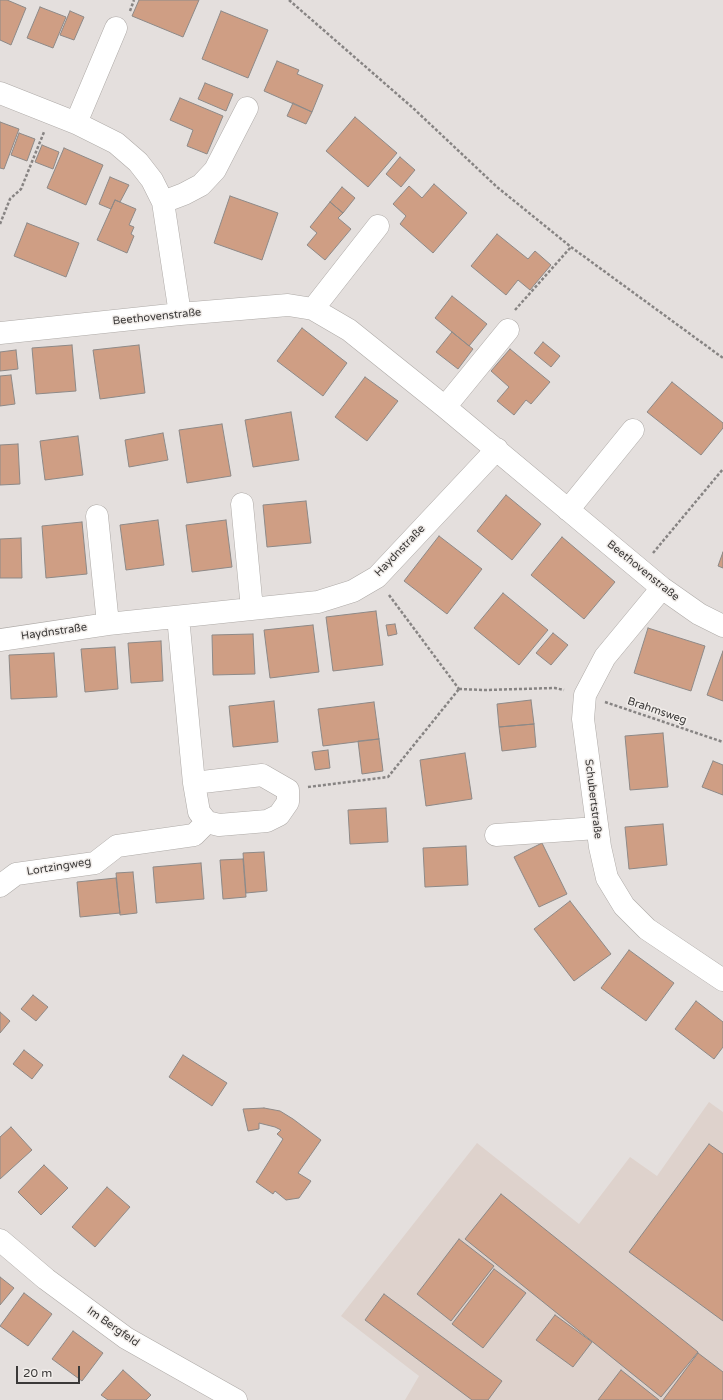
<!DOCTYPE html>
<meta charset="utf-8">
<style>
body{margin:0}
#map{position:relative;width:723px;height:1400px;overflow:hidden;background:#e4dfdd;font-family:"Varela Round",sans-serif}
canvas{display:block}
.scale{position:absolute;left:16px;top:1366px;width:64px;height:18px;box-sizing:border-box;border:2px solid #3b3938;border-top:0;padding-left:5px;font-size:12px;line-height:14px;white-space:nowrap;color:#3b3938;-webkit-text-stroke:3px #f1edea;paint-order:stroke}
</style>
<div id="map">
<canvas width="723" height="1400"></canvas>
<div class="scale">20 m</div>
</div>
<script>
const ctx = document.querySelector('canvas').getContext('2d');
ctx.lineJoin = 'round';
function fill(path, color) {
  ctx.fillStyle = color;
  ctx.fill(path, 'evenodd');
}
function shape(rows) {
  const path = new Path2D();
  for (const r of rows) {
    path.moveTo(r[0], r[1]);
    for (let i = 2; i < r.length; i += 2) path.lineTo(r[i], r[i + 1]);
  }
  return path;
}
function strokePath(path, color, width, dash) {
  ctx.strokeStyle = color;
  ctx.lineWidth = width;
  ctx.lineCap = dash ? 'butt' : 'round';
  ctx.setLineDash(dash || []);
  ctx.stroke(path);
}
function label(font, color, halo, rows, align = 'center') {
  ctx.font = font + ' "Varela Round",sans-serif';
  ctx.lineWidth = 3;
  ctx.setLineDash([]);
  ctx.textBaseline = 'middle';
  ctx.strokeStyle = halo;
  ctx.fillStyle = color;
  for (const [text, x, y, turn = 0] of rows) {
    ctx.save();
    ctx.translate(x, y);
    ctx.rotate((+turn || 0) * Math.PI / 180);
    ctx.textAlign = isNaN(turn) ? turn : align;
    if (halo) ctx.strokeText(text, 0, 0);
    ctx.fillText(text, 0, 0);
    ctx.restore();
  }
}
fill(shape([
 [709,1102,723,1112,723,1400,405,1400,419,1376,341,1316,477,1143,579,1224,630,1157,657,1176]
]), '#ded2cc');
const building = shape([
 [0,0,7,0,26,8,11,45,0,40,0,0],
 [139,0,199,0,183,37,132,16,139,0],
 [40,7,66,17,53,48,27,38,40,7],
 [70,11,84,17,74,40,60,35,70,11],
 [221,11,268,30,248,78,202,59,221,11],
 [277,61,299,70,297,74,323,85,312,112,264,91,277,61],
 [205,83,233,94,226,111,198,99,205,83],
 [180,98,223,116,207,154,187,146,193,130,170,120,180,98],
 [293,103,312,112,306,124,287,116,293,103],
 [355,117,397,153,368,187,326,151,355,117],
 [0,122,19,129,4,169,0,168,0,122],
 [19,133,35,139,27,161,11,155,19,133],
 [42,145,59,152,53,169,35,162,42,145],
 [64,148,103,165,86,205,47,188,64,148],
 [400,157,415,170,401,187,386,174,400,157],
 [110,177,129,185,120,202,115,200,111,209,99,204,110,177],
 [434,184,467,213,433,253,400,224,406,216,393,204,409,186,422,198,434,184],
 [342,187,355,198,343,213,330,202,342,187],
 [230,196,278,213,262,260,214,243,230,196],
 [115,200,136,209,129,225,134,227,131,234,134,236,127,253,97,240,115,200],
 [330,202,343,213,338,218,351,229,325,260,307,245,317,233,310,227,330,202],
 [27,223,79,243,66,277,14,256,27,223],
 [497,234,528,259,535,251,551,265,530,290,518,280,506,295,471,266,497,234],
 [452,296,487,324,469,346,435,318,452,296],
 [302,328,347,363,323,396,277,361,302,328],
 [452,332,473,349,458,369,436,352,452,332],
 [543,342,560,356,551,367,534,353,543,342],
 [72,345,76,391,36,394,32,348,72,345],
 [139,345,145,393,100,399,93,350,139,345],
 [510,349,550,382,531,404,526,400,514,415,497,401,509,387,491,371,510,349],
 [16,350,18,369,0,371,0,352,16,350],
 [11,375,15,404,0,406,0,376,11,375],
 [365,377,398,401,367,441,335,417,365,377],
 [672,382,723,423,723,428,701,455,647,412,672,382],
 [291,412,299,460,253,467,245,420,291,412],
 [222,424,231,476,187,483,179,430,222,424],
 [163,433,168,460,129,467,125,440,163,433],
 [78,436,83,475,45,480,40,441,78,436],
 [18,444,20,484,0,485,0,445,18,444],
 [506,495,541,524,512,560,477,531,506,495],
 [306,501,311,543,267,547,263,505,306,501],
 [158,520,164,565,126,570,120,525,158,520],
 [226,520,232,567,192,572,186,525,226,520],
 [82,522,87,574,46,578,42,526,82,522],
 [439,536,482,569,447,614,404,581,439,536],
 [562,537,615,582,584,619,531,575,562,537],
 [21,538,22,578,0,578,0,539,21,538],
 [723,552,723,568,718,566,723,552],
 [503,593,548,630,519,665,474,628,503,593],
 [376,611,383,665,333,671,326,617,376,611],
 [395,624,397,634,388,636,386,625,395,624],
 [313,625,319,672,270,678,264,630,313,625],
 [648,628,705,646,691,691,634,673,648,628],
 [553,633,568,645,551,665,536,653,553,633],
 [253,634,255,674,213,675,212,635,253,634],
 [161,641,163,681,131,683,128,643,161,641],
 [115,647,118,689,85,692,81,649,115,647],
 [723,651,723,701,707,695,723,651],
 [54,653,57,697,11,699,9,655,54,653],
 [531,700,534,724,499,727,497,704,531,700],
 [274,701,278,742,233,747,229,706,274,701],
 [374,702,379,739,323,746,318,709,374,702],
 [534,724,536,747,502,751,499,727,534,724],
 [663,733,668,787,630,790,625,736,663,733],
 [379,739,383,771,362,774,358,741,379,739],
 [328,750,330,768,315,770,312,752,328,750],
 [465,753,472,799,426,806,420,760,465,753],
 [713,761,723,765,723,795,702,787,713,761],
 [386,808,388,842,350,844,348,810,386,808],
 [663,824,667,865,629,869,625,827,663,824],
 [542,843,567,894,539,907,514,857,542,843],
 [466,846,468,885,425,887,423,848,466,846],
 [264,852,267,891,246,893,243,853,264,852],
 [243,859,246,897,223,899,220,860,243,859],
 [201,863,204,899,156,903,153,867,201,863],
 [133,872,137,913,120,915,116,873,133,872],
 [116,878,120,913,80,917,77,882,116,878],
 [570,901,611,954,574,981,534,929,570,901],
 [629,950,674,983,646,1021,601,988,629,950],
 [33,995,48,1007,36,1021,21,1009,33,995],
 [696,1001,723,1022,723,1047,714,1059,675,1029,696,1001],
 [0,1012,10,1021,0,1033,0,1012],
 [24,1050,43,1065,32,1079,13,1064,24,1050],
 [183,1055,227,1083,212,1106,169,1077,183,1055],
 [264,1108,280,1111,293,1119,321,1140,298,1173,311,1181,299,1198,286,1200,275,1191,273,1194,256,1182,283,1139,277,1134,281,1130,275,1127,259,1123,259,1129,248,1131,243,1109,264,1108],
 [11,1127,32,1150,0,1179,0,1137,11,1127],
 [709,1144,723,1154,723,1321,629,1252,709,1144],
 [44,1165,68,1188,41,1215,18,1192,44,1165],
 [107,1187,130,1207,95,1247,72,1227,107,1187],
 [501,1194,698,1352,661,1397,465,1239,501,1194],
 [459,1239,494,1266,451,1321,417,1294,459,1239],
 [494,1269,526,1293,483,1348,452,1324,494,1269],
 [0,1277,14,1288,0,1305,0,1277],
 [24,1293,52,1314,28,1346,0,1326,24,1293],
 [384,1294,502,1381,488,1400,472,1400,365,1320,384,1294],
 [555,1315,592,1342,573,1367,536,1340,555,1315],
 [73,1331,103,1353,82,1381,52,1359,73,1331],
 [698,1353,723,1372,723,1400,663,1400,698,1353],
 [123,1370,151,1395,146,1400,108,1400,101,1395,123,1370],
 [621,1370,659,1400,598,1400,621,1370]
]);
fill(building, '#cf9e84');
strokePath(building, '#8d8987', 1);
const minor = shape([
 [0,93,76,123,116,143,138,162,152,180,163,202,180,314],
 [76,123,116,28],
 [163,202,184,194,201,185,215,170,247,108],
 [313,309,378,226],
 [0,333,180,314,288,305,313,309,349,330,445,407,662,588,699,614,723,626],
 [445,407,508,330],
 [242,504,252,609],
 [568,510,633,430],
 [97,516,108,624],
 [662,588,605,657,585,695,583,719,600,847,607,878,624,906,647,929,723,980],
 [178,617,194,783,199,812,207,822,219,825,267,821,279,815,288,802,288,790,262,775,194,783],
 [0,640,108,624,318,602,353,591,377,577,497,449],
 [496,835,597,828],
 [0,886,16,874,95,863,117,846,194,835,207,822],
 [0,1240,46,1279,126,1338,236,1400]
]);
strokePath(minor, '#aeaaa7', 23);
strokePath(shape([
 [289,0,413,108,497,187,571,247,723,358],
 [130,11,134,0],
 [0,224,10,199,21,189,44,132],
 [515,310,571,247],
 [653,553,723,469],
 [389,595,459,689],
 [459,689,485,690,555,688,564,690],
 [605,702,723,742],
 [308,787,388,777,459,689]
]), '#878483', 2.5, [3, 2]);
strokePath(minor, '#fff', 22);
label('11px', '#3b3938', '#f1edea', [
 ["Beethovenstraße",157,317,-6],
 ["Haydnstraße",400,551,-46],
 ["Beethovenstraße",643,571,39],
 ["Haydnstraße",54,632,-8],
 ["Brahmsweg",657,711,19],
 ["Schubertstraße",593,799,83],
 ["Lortzingweg",59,867,-9],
 ["Im Bergfeld",113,1327,35]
]);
</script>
